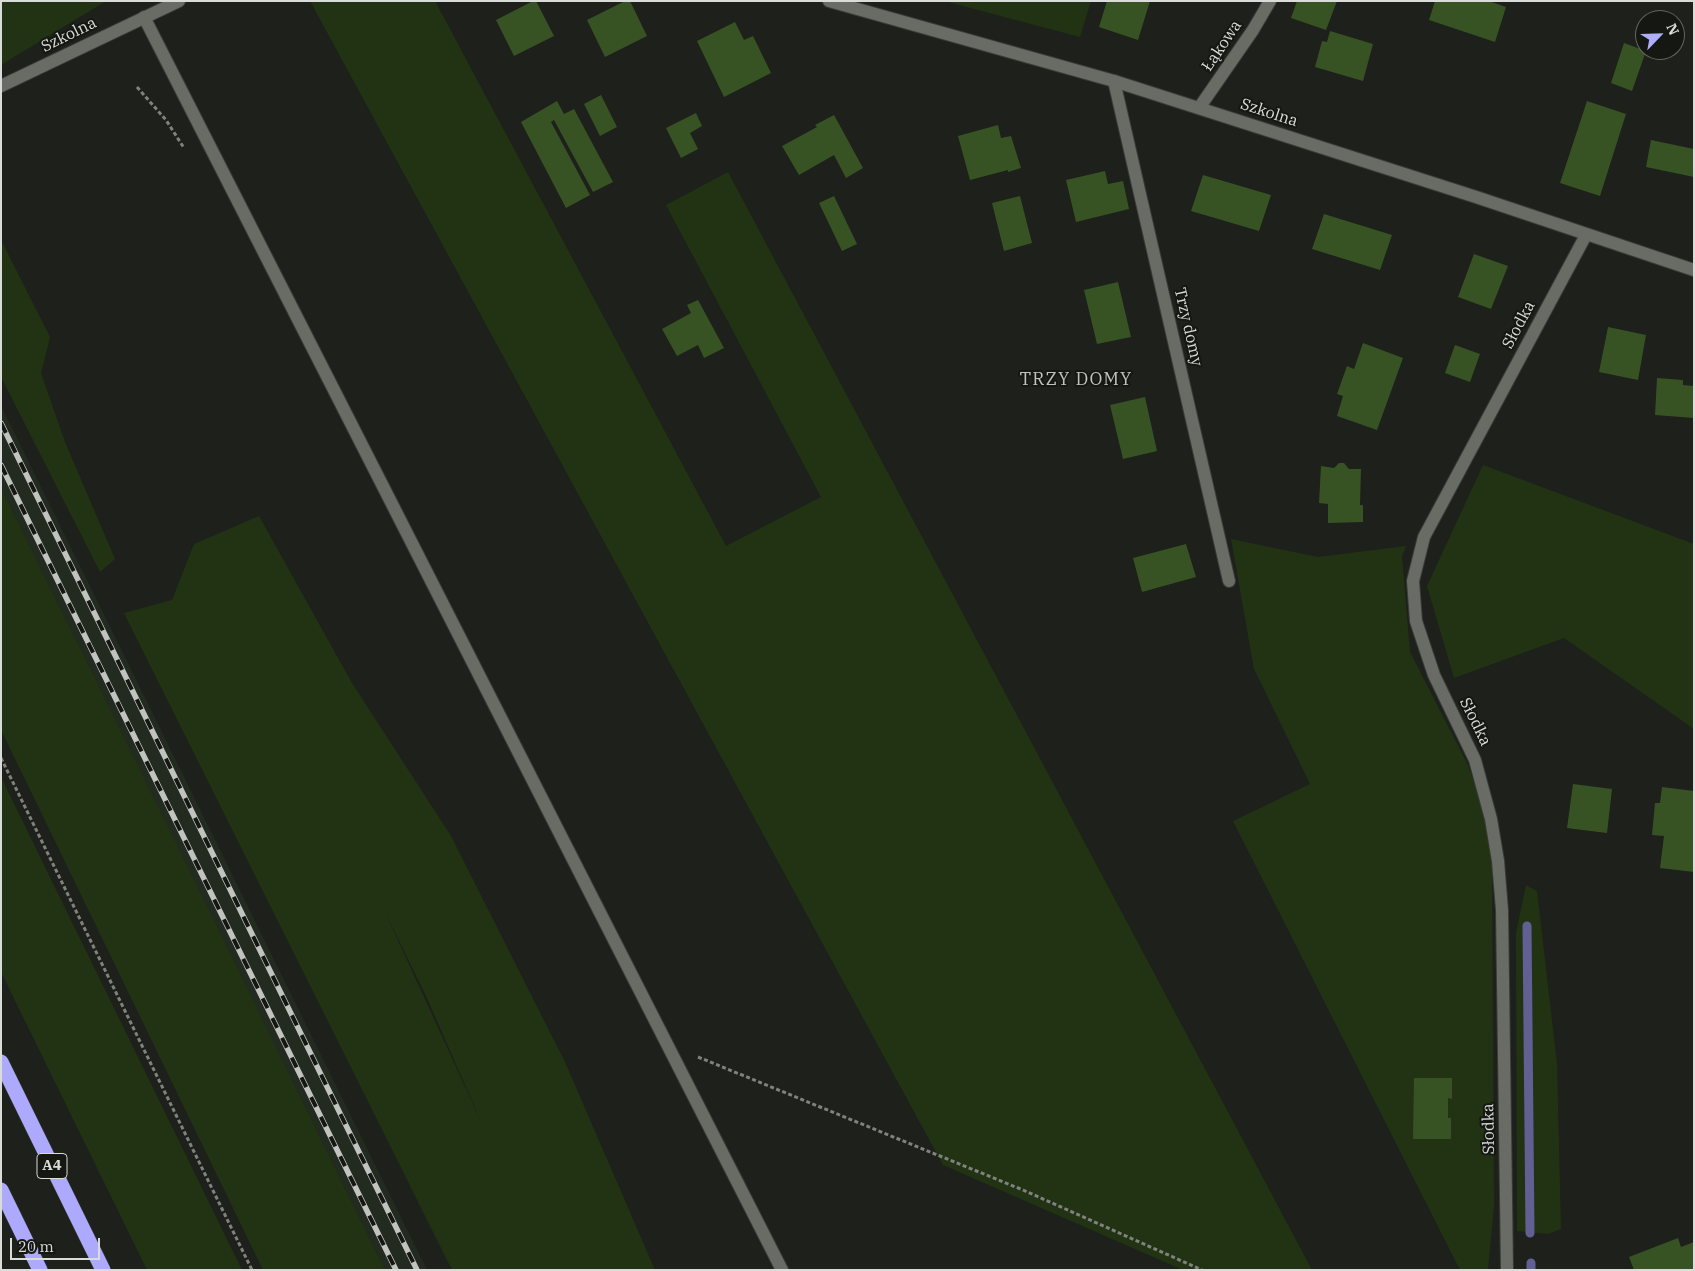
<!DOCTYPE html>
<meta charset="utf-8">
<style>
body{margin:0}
#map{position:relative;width:1695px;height:1271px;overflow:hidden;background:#1d201b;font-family:"IBM Plex Serif",serif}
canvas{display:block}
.frame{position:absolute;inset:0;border:2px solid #d9dcd8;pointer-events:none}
.north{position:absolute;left:1635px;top:10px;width:50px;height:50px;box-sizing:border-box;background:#141712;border:1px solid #636661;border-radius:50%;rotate:66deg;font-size:14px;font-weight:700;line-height:20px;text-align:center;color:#d9dcd8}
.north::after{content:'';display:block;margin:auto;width:18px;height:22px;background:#b0aefa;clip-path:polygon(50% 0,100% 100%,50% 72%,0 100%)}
.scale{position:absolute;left:10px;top:1238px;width:90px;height:22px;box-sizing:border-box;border:2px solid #d9dcd8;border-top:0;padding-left:6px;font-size:15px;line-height:18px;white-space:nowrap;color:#d9dcd8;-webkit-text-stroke:4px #141712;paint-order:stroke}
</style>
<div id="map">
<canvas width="1695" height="1271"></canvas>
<div class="frame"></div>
<div class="north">N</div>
<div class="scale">20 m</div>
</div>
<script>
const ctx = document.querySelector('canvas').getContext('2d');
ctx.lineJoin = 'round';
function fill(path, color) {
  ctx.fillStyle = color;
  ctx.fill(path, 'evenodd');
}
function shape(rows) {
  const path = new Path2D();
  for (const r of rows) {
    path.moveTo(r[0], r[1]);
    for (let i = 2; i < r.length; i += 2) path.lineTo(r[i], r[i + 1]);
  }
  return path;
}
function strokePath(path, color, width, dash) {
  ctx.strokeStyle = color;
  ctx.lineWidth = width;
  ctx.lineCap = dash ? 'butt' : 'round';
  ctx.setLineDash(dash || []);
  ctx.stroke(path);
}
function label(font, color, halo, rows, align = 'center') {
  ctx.font = font + ' "IBM Plex Serif",serif';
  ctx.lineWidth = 4;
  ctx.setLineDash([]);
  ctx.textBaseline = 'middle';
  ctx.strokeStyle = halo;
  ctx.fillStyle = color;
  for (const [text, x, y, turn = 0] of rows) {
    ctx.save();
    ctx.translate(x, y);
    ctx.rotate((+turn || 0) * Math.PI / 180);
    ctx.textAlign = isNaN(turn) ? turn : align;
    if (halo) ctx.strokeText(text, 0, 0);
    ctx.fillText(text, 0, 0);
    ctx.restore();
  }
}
fill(shape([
 [1,406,20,444,427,1270,385,1270,1,488]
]), '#232a1f');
fill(shape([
 [1,1,106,1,1,65],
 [310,1,435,1,726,546,821,497,666,205,728,172,1312,1270,1183,1270,943,1165],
 [944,1,1091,1,1080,37],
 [1,240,50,337,41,373,65,442,115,559,100,572,1,377],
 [1483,465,1694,544,1694,729,1564,638,1454,678,1427,586],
 [1,488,174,839,385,1270,263,1270,1,730],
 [259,516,352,683,451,836,565,1062,655,1270,452,1270,124,613,172,600,194,544],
 [385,912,426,996,483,1126],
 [1231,539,1318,557,1406,546,1402,557,1410,652,1468,765,1481,802,1492,863,1494,1206,1488,1270,1460,1270,1233,821,1310,784,1254,669],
 [1,777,242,1270,147,1270,1,972],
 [1526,885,1537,891,1557,1064,1561,1229,1548,1234,1517,1231,1516,933]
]), '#223314');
strokePath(shape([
 [1527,926,1530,1233],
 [1531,1270,1531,1263]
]), '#626093', 9);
fill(shape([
 [533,1,536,1,554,36,514,56,496,20],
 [625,1,630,1,647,36,605,57,587,20],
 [1107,1,1150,1,1138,40,1099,27],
 [1297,1,1337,1,1326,30,1291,18],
 [1435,1,1489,1,1506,7,1495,42,1429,20],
 [735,22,744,40,753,36,771,73,724,97,697,41],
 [1330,31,1373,44,1363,81,1315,67,1322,41,1327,42],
 [1624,43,1646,51,1632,91,1611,83],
 [601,95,617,127,600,136,584,104],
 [557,101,564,114,574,109,613,182,593,192,554,120,551,122,590,195,566,208,521,122],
 [1587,101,1626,114,1600,196,1560,183],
 [696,113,702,126,690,133,698,149,681,158,666,128],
 [834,115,863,168,846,178,834,155,799,175,782,146,817,127,815,125],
 [998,125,1001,138,1011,136,1021,168,1008,172,1008,170,970,180,958,136],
 [1651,140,1694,149,1694,177,1646,167],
 [1105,171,1108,184,1123,181,1129,209,1076,222,1066,180],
 [1203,175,1271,195,1259,231,1191,211],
 [834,196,857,244,842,251,819,203],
 [1020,196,1032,243,1004,251,992,203],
 [1324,214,1392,235,1380,270,1312,249],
 [1474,254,1508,266,1491,309,1458,297],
 [1118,282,1131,337,1097,344,1084,290],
 [698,300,724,348,704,358,698,345,677,356,662,329,691,313,687,305],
 [1608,327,1646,335,1638,380,1599,372],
 [1363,343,1403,358,1377,430,1337,416,1343,396,1337,394,1347,366,1354,369],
 [1455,345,1480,354,1470,382,1445,373],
 [1657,378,1683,380,1683,385,1694,386,1694,418,1655,415],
 [1145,397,1157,451,1123,459,1110,405],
 [1339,463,1344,463,1349,469,1361,469,1360,505,1363,505,1363,522,1328,523,1328,504,1319,503,1321,466,1334,468],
 [1186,544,1196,577,1142,592,1133,558],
 [1573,784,1612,789,1607,833,1567,828],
 [1662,787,1694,791,1694,872,1660,868,1664,836,1652,835,1655,803,1660,803],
 [1414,1078,1452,1078,1452,1099,1448,1098,1448,1118,1451,1118,1451,1139,1413,1139],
 [1678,1238,1681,1247,1694,1242,1694,1270,1634,1270,1629,1257]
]), '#385323');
const lane = shape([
 [144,17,782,1270]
]);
const street = shape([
 [1114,81,1229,581],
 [1199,108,1253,30,1270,1],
 [1507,1270,1502,910,1498,861,1491,819,1475,760,1434,675,1416,621,1413,581,1424,537,1586,235]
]);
const secondary = shape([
 [829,1,1114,81,1476,197,1694,270],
 [1,86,179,1]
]);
const highway = shape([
 [1,1062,103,1270],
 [1,1190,40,1270]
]);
strokePath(lane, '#393c38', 14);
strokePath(street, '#393c38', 14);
strokePath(secondary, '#393c38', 14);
strokePath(highway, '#393c38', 16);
strokePath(shape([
 [137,87,166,120,184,148],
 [1,758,252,1270],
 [698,1057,1023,1190,1202,1270]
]), '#7f827d', 3, [4, 2.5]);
strokePath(lane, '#686c65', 12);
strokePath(street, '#686c65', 12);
strokePath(secondary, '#686c65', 12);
strokePath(highway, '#adaafe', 15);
const rail = shape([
 [1,423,417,1270],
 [1,465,396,1270]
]);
strokePath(rail, '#c0c3bf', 5.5);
strokePath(rail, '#141712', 4, [11]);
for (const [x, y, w] of [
 [52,1166,30]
]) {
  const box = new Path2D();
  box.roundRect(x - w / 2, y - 12.5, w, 25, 4);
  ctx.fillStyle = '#141712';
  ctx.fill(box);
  strokePath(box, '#d9dcd8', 1);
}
label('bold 15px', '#d9dcd8', null, [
 ["A4",52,1166]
]);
label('16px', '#d9dcd8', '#141712', [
 ["Szkolna",69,35,-26],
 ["Łąkowa",1222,46,-56],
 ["Szkolna",1269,113,18],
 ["Słodka",1519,325,-62],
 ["Trzy domy",1188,327,77],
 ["Słodka",1475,722,64],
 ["Słodka",1489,1129,-91]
]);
ctx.letterSpacing = '1px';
label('18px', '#bfc4bc', '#141712', [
 ["TRZY DOMY",1076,380]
]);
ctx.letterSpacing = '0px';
</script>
